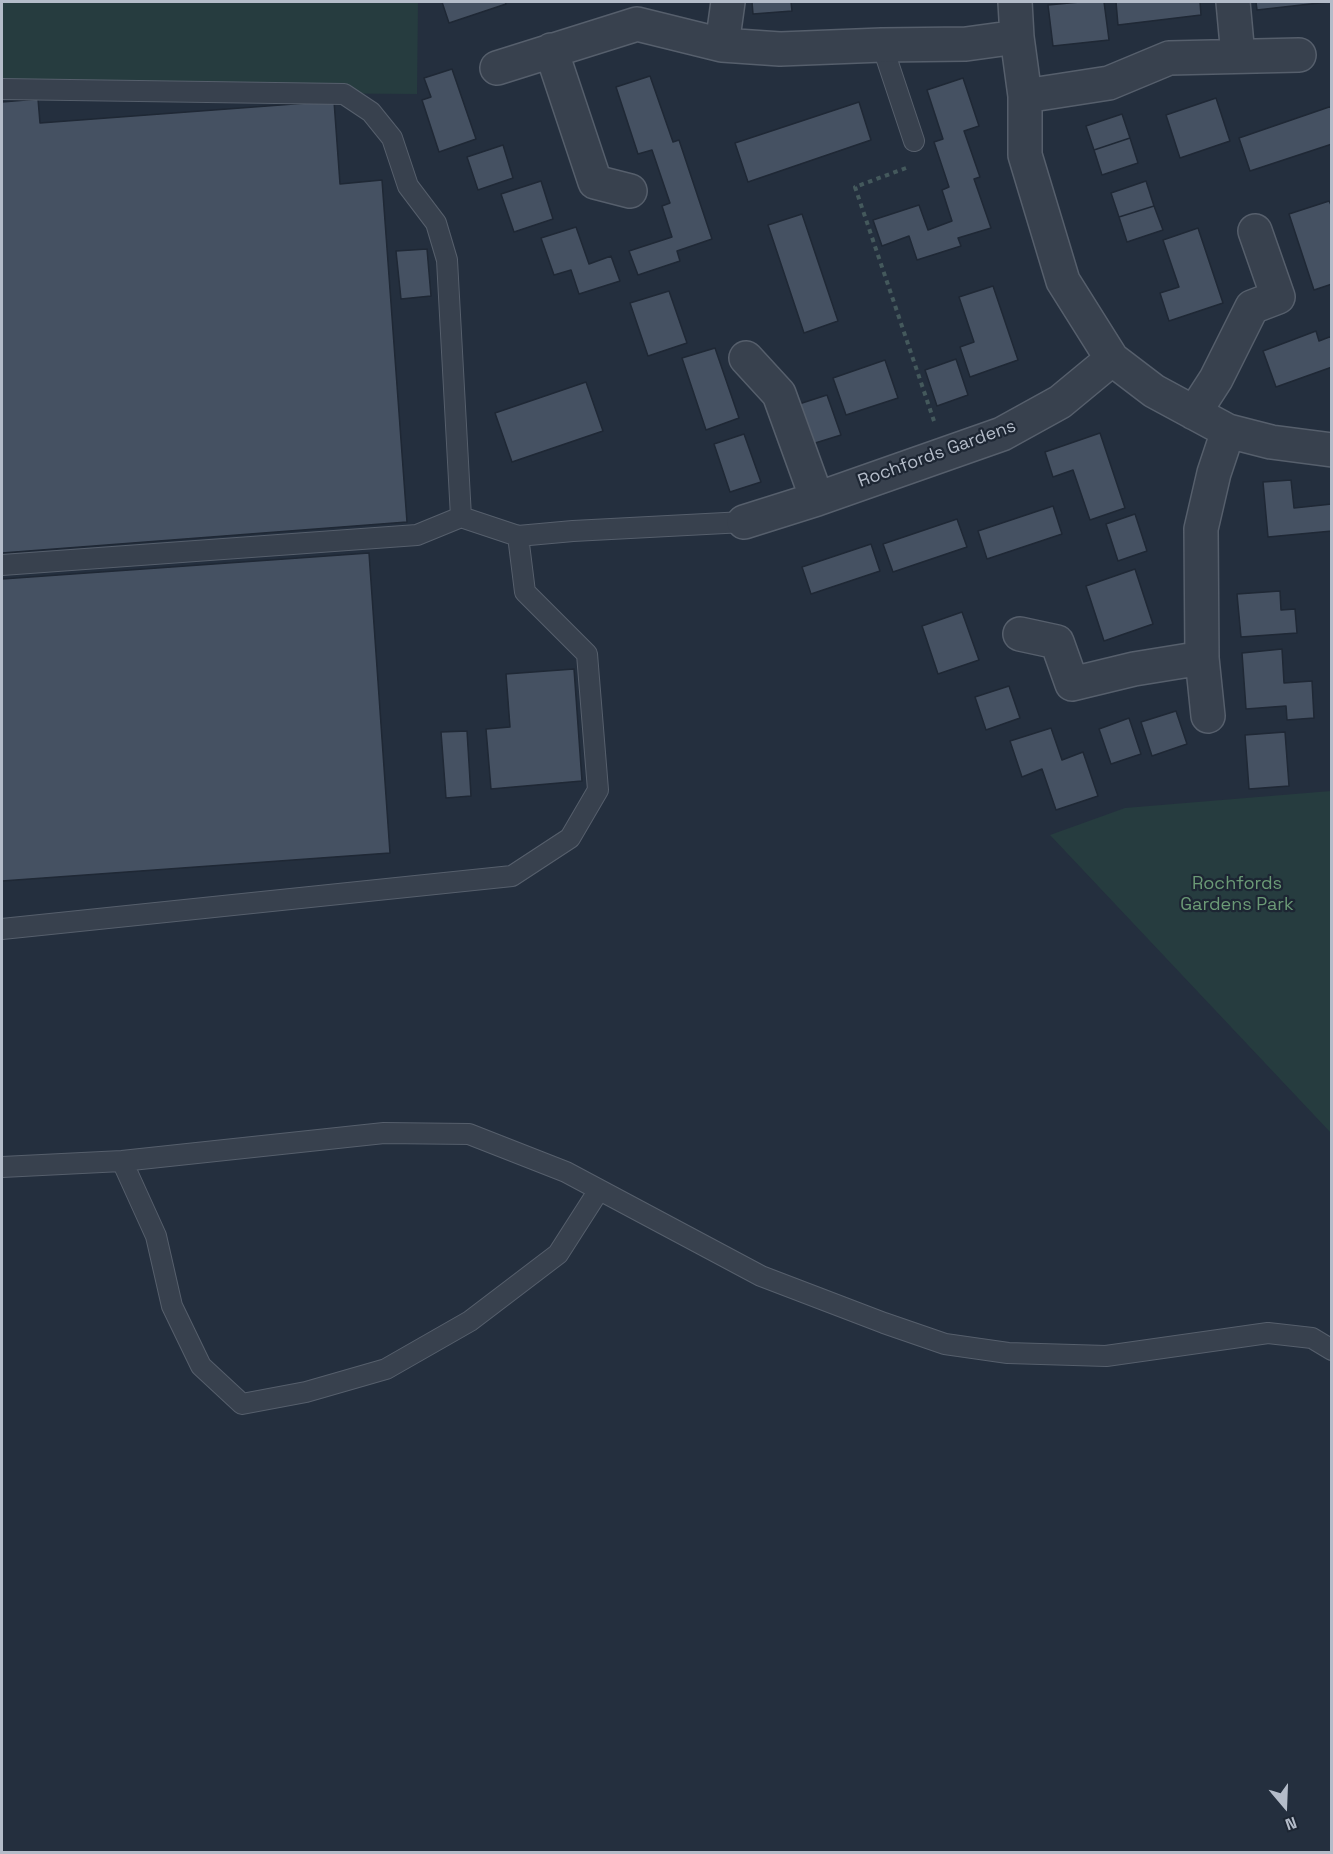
<!DOCTYPE html>
<style>
body{margin:0}
#map{position:relative;width:1333px;height:1854px;overflow:hidden;background:#242f3e;font-family:"Space Grotesk",sans-serif}
canvas{display:block}
.frame{position:absolute;inset:0;border:3px solid #b4bcc9;pointer-events:none}
.north{position:absolute;left:1255px;top:1776px;width:60px;height:60px;-webkit-text-stroke:4px #1d2633;paint-order:stroke;rotate:161deg;font-size:16px;font-weight:700;line-height:24px;text-align:center;color:#b4bcc9}
.north::after{content:'';display:block;margin:auto;width:21px;height:27px;background:#b4bcc9;clip-path:polygon(50% 0,100% 100%,50% 72%,0 100%)}
</style>
<div id="map">
<canvas width="1333" height="1854"></canvas>
<div class="frame"></div>
<div class="north">N</div>
</div>
<script>
const ctx = document.querySelector('canvas').getContext('2d');
ctx.lineJoin = 'round';
function fill(path, color) {
  ctx.fillStyle = color;
  ctx.fill(path, 'evenodd');
}
function shape(rows) {
  const path = new Path2D();
  for (const r of rows) {
    path.moveTo(r[0], r[1]);
    for (let i = 2; i < r.length; i += 2) path.lineTo(r[i], r[i + 1]);
  }
  return path;
}
function strokePath(path, color, width, dash) {
  ctx.strokeStyle = color;
  ctx.lineWidth = width;
  ctx.lineCap = dash ? 'butt' : 'round';
  ctx.setLineDash(dash || []);
  ctx.stroke(path);
}
function label(font, color, halo, rows, align = 'center') {
  ctx.font = font + ' "Space Grotesk",sans-serif';
  ctx.lineWidth = 4.5;
  ctx.setLineDash([]);
  ctx.textBaseline = 'middle';
  ctx.strokeStyle = halo;
  ctx.fillStyle = color;
  for (const [text, x, y, turn = 0] of rows) {
    ctx.save();
    ctx.translate(x, y);
    ctx.rotate((+turn || 0) * Math.PI / 180);
    ctx.textAlign = isNaN(turn) ? turn : align;
    if (halo) ctx.strokeText(text, 0, 0);
    ctx.fillText(text, 0, 0);
    ctx.restore();
  }
}
fill(shape([
 [2,2,418,2,417,94,2,91],
 [1331,791,1332,791,1331,1133,1050,835,1125,808]
]), '#263c3f');
const building = shape([
 [442,2,505,2,506,4,449,23,442,2],
 [752,2,791,2,792,11,753,14,752,2],
 [1080,2,1104,2,1109,40,1053,46,1048,5,1080,2],
 [1116,2,1200,2,1201,15,1118,25,1116,2],
 [1256,2,1328,2,1257,10,1256,2],
 [452,69,476,139,439,152,422,100,431,97,424,78,452,69],
 [650,76,673,142,679,140,712,239,677,251,680,261,638,275,629,251,672,237,662,206,670,203,652,150,638,154,616,87,650,76],
 [963,78,979,126,964,131,980,177,974,179,991,228,958,238,961,246,917,260,909,236,882,246,873,220,919,205,928,230,952,221,942,190,949,187,934,142,943,139,927,90,963,78],
 [1216,98,1230,141,1180,158,1166,115,1216,98],
 [38,99,40,123,334,101,340,184,382,180,407,522,2,553,2,102,38,99],
 [859,102,871,140,748,182,735,143,859,102],
 [1332,106,1332,144,1250,171,1239,138,1332,106],
 [1122,114,1130,138,1094,150,1086,126,1122,114],
 [1130,138,1138,163,1102,175,1094,150,1130,138],
 [503,145,513,178,478,190,467,157,503,145],
 [541,181,553,219,514,232,501,194,541,181],
 [1146,181,1154,206,1119,217,1111,193,1146,181],
 [1329,201,1332,207,1332,284,1314,290,1289,214,1329,201],
 [1154,206,1163,230,1127,242,1119,217,1154,206],
 [802,214,838,321,804,333,768,225,802,214],
 [576,227,589,264,611,256,620,281,579,294,571,270,554,275,541,238,576,227],
 [1198,228,1223,303,1169,321,1160,293,1179,287,1163,240,1198,228],
 [427,249,431,296,401,299,396,251,427,249],
 [993,286,1018,360,970,377,960,347,974,342,959,297,993,286],
 [669,291,687,343,648,356,630,303,669,291],
 [1316,331,1319,341,1332,336,1332,367,1276,387,1263,351,1316,331],
 [715,348,739,418,706,430,682,358,715,348],
 [956,359,968,395,937,406,925,370,956,359],
 [885,360,898,398,846,415,833,378,885,360],
 [586,382,603,431,512,462,495,413,586,382],
 [827,395,841,435,812,444,799,404,827,395],
 [1100,433,1125,508,1090,520,1073,470,1053,477,1045,452,1100,433],
 [744,434,761,482,730,492,714,444,744,434],
 [1291,480,1294,508,1332,504,1332,531,1268,537,1263,482,1291,480],
 [1053,506,1062,534,987,559,978,531,1053,506],
 [1135,514,1147,551,1118,561,1106,524,1135,514],
 [957,519,967,547,893,572,883,544,957,519],
 [871,544,880,571,811,594,802,567,871,544],
 [369,553,390,853,2,881,2,579,369,553],
 [1135,569,1153,624,1104,641,1086,586,1135,569],
 [1280,591,1281,610,1295,609,1297,633,1241,637,1237,594,1280,591],
 [962,612,979,660,938,674,922,626,962,612],
 [1282,649,1284,683,1312,681,1314,718,1287,720,1286,706,1246,709,1242,653,1282,649],
 [574,669,582,781,491,789,486,729,510,727,506,674,574,669],
 [1009,686,1020,718,986,730,975,697,1009,686],
 [1176,711,1187,744,1152,756,1141,722,1176,711],
 [1129,718,1141,754,1111,764,1099,729,1129,718],
 [1051,728,1062,760,1083,752,1098,796,1056,810,1042,769,1022,777,1010,741,1051,728],
 [467,731,471,796,446,798,441,732,467,731],
 [1285,732,1289,786,1249,789,1245,735,1285,732]
]);
fill(building, '#455162');
strokePath(building, '#1f2835', 1.5);
const service = shape([
 [882,45,914,141],
 [2,89,344,94,371,112,392,138,408,186,436,223,447,260,461,517],
 [2,565,417,535,461,517,518,536,573,531,744,522],
 [2,929,512,876,570,838,598,790,587,654,525,592,518,536],
 [122,1161,156,1236,172,1306,201,1366,242,1404,306,1392,386,1369,470,1321,558,1254,599,1190],
 [2,1167,122,1161,384,1133,469,1134,566,1172,761,1276,884,1323,945,1344,1008,1353,1106,1356,1268,1333,1312,1338,1332,1350]
]);
const minor = shape([
 [1015,2,1017,37,1025,96,1025,155,1063,281,1112,359,1154,391,1228,431,1271,442,1332,450],
 [1233,2,1238,56],
 [722,45,728,2],
 [551,50,595,182,630,191],
 [497,68,637,24,722,45,780,49,882,45,966,44,1017,37],
 [1025,96,1109,83,1169,58,1299,55],
 [746,358,779,394,817,499],
 [1194,413,1216,379,1252,307,1278,297,1255,231],
 [744,522,817,499,1002,434,1060,402,1112,359],
 [1020,634,1057,642,1072,684,1134,669,1202,658],
 [1208,716,1202,658,1201,529,1214,473,1228,431]
]);
strokePath(service, '#565f6c', 22);
strokePath(minor, '#565f6c', 36);
strokePath(shape([
 [906,168,855,187,934,421]
]), '#44595c', 4, [4.5, 4.5]);
strokePath(service, '#38414e', 20);
strokePath(minor, '#38414e', 33);
label('18px', '#b4bcc9', '#1d2633', [
 ["Rochfords Gardens",937,454,-20]
]);
label('18px', '#6b9a76', '#1d2633', [
 ["Rochfords",1237,884],
 ["Gardens Park",1237,905]
]);
</script>
